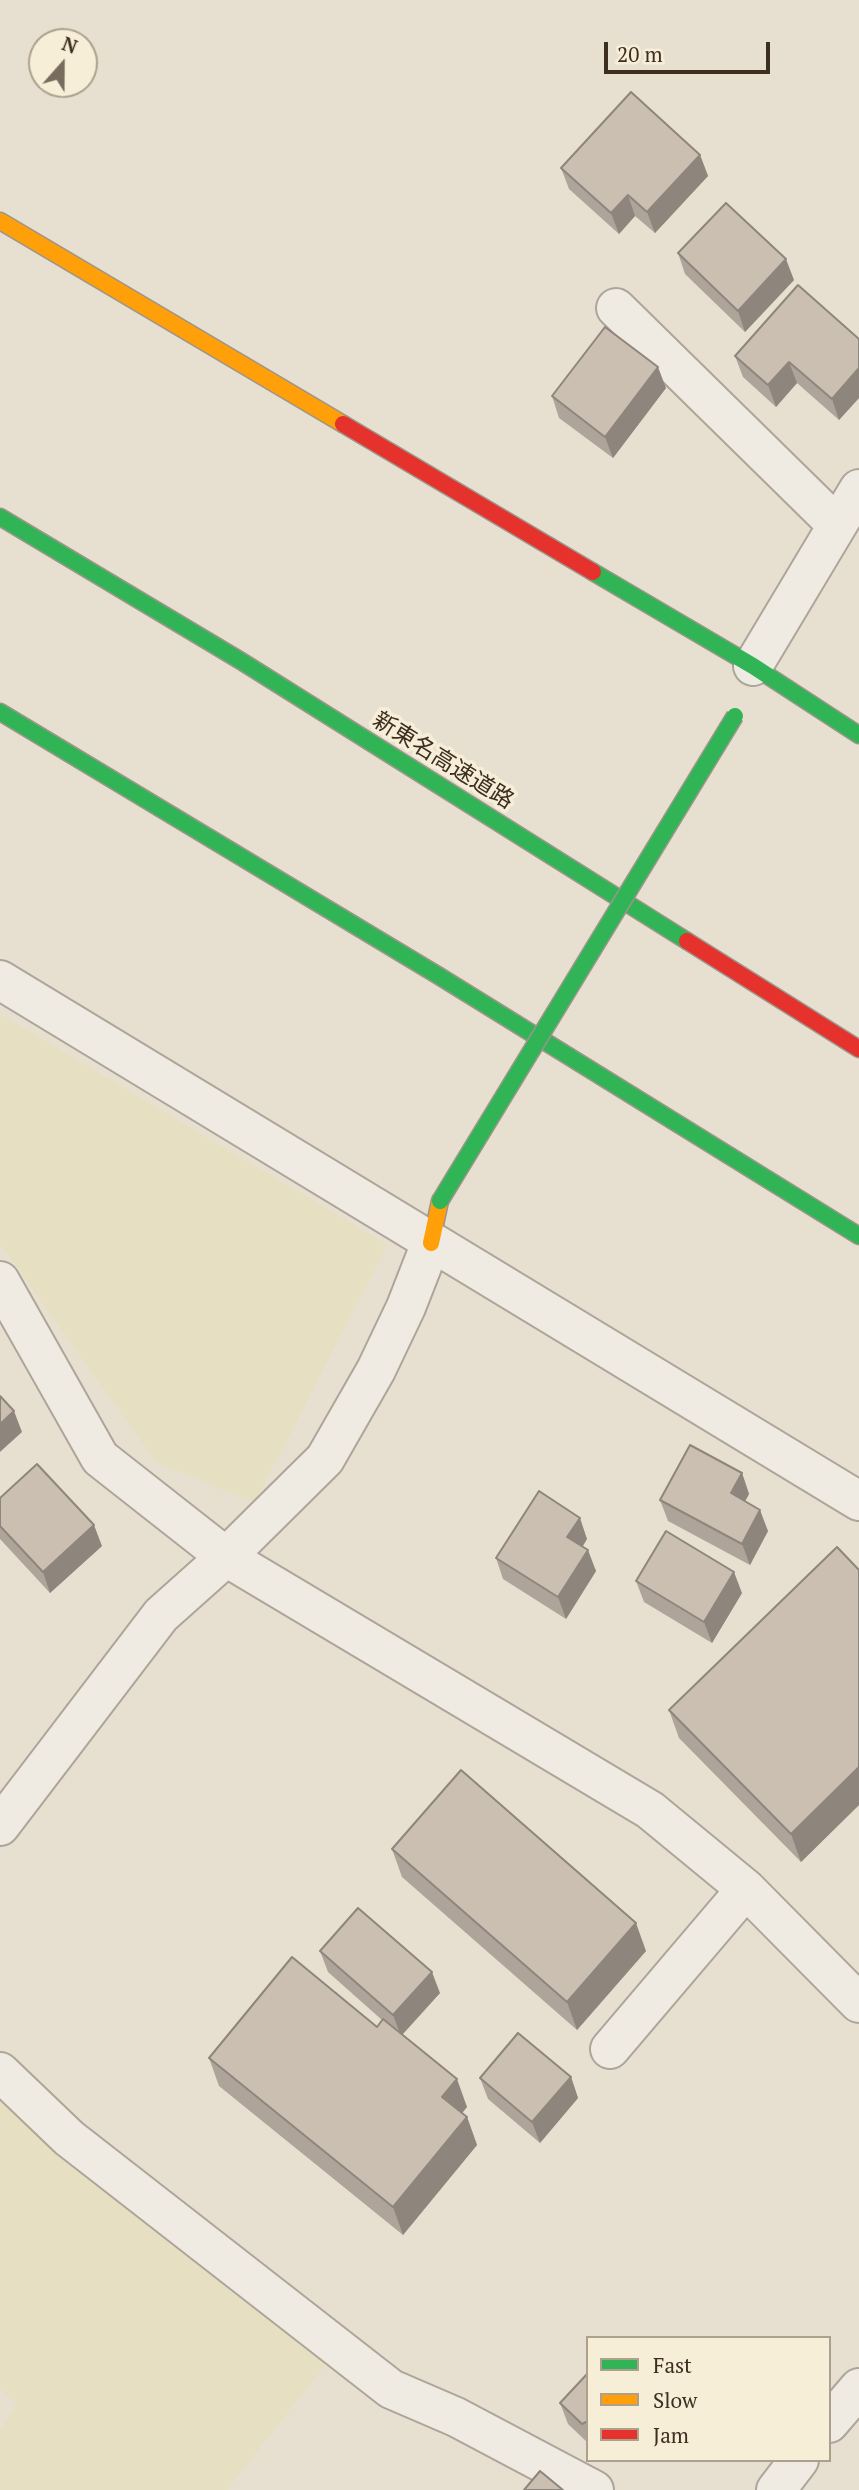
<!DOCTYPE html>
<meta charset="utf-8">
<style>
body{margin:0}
#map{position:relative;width:859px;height:2490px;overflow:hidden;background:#e7e0d1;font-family:"PT Serif",serif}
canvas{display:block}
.legend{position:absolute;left:586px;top:2336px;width:245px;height:126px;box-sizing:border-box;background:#f7eed8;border:2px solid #ada18e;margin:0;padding:9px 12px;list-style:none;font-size:21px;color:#3d2e20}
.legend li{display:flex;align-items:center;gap:14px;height:35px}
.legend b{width:35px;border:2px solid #ada18e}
.north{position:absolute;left:28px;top:28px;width:70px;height:70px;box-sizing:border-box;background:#f7eed8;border:2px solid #ada18e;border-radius:50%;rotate:21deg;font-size:19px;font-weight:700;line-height:28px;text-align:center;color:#3d2e20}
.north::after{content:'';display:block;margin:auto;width:24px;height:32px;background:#786c5e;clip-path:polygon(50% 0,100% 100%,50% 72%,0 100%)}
.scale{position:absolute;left:604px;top:42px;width:166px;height:32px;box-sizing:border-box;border:4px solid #3d2e20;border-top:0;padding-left:9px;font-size:21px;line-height:24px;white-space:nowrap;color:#3d2e20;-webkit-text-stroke:5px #f7eed8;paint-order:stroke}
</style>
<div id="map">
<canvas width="859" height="2490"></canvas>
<ul class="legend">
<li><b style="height:9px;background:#30b455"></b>Fast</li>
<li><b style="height:9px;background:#ff9f0a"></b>Slow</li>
<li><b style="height:9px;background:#e5322d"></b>Jam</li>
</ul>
<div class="north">N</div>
<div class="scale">20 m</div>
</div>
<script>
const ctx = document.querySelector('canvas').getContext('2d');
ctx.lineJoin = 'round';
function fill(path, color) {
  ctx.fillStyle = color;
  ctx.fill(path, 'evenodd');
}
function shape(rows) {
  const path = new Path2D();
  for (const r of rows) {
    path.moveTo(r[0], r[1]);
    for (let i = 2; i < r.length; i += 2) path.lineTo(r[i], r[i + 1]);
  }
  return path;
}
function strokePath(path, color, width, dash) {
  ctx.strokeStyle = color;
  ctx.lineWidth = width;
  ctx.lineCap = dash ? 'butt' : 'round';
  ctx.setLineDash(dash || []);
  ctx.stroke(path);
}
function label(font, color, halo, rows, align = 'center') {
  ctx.font = font + ' "PT Serif","Noto Sans JP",serif';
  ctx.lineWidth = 7;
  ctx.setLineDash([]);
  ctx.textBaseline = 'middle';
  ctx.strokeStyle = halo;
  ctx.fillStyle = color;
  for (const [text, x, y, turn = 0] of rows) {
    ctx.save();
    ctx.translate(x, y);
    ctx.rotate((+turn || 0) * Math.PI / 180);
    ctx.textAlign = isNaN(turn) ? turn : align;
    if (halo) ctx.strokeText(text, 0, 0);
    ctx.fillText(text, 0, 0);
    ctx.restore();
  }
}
fill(shape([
 [0,1014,388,1245,254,1503,156,1462,0,1244],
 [0,2067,327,2363,227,2490,0,2490,0,2430,17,2405,0,2389]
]), '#e6dfc2');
const street = shape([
 [616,308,837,525],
 [753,666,859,489],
 [0,980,859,1501],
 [0,1281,100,1458,226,1557,650,1810,746,1889,859,2003],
 [0,1826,161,1615,226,1557,325,1459,376,1370,406,1307,431,1243],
 [610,2049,746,1889],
 [0,2072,69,2138,391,2389,456,2417,594,2490],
 [829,2423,859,2388],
 [776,2490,799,2460]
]);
const fast = shape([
 [0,517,241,661,687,941],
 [593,572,753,666,859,735],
 [0,712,439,976,859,1236]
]);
const slow = shape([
 [0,221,343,424],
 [431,1243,440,1201]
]);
const jam = shape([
 [343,424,593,572],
 [687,941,859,1049]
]);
strokePath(street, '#ada599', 42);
strokePath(fast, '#9c958a', 19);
strokePath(slow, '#9c958a', 19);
strokePath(jam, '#9c958a', 19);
strokePath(street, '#efebe3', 38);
strokePath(fast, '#30b455', 16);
strokePath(slow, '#ff9f0a', 16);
strokePath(jam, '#e5322d', 16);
const fastBridge = shape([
 [440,1201,735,716]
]);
strokePath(fastBridge, '#9c958a', 19, []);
strokePath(fastBridge, '#30b455', 16);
fill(shape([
 [700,155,708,176,655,233,635,216,619,234,569,189,561,168],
 [678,253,794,280,745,332,685,274],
 [859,339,859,398,839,420,797,383,776,407,743,377,735,356],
 [666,388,613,458,559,418,552,396],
 [742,1473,749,1494,745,1501,768,1531,750,1565,668,1521,660,1500],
 [0,1498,102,1546,50,1593,0,1539],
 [587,1539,583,1546,596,1571,566,1619,503,1579,496,1558],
 [859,1570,859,1805,801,1862,679,1738,669,1710],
 [636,1581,742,1593,712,1643,644,1602],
 [392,1849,646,1951,577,2030,402,1877],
 [320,1951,440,1993,402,2035,467,2107,462,2113,467,2117,477,2145,403,2235,219,2086,209,2058,377,2027,382,2020,328,1972],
 [571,2077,578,2098,540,2143,488,2099,480,2078],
 [588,2373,588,2443,568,2424,560,2403]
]), '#afa499');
fill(shape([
 [700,155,708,176,655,233,647,212],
 [628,195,635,216,619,234,611,213],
 [786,259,794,280,745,332,738,311],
 [789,362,797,383,776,407,768,385],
 [658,367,666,388,613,458,605,437],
 [859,368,859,398,839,420,832,399],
 [14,1411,22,1432,0,1452,0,1424],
 [742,1473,749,1494,738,1514,731,1493],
 [760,1510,768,1531,750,1565,742,1544],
 [580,1518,587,1539,575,1558,567,1537],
 [94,1525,102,1546,50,1593,43,1572],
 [588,1550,596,1571,566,1619,558,1597],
 [734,1572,742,1593,712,1643,704,1622],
 [859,1767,859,1805,801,1862,791,1834],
 [636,1923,646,1951,577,2030,567,2002],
 [432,1972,440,1993,401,2036,393,2015],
 [571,2077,578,2098,540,2143,532,2122],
 [457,2079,467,2107,452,2125,442,2097],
 [467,2117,477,2145,403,2235,393,2207]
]), '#8e867d');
const building = shape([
 [631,92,700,155,647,212,628,195,611,213,561,168,631,92],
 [726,203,786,259,738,311,678,253,726,203],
 [798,285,859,339,859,368,832,399,789,362,768,385,735,356,798,285],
 [605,327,658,367,605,437,552,396,605,327],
 [0,1396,14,1411,0,1424,0,1396],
 [690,1445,742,1473,731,1493,760,1510,742,1544,660,1500,690,1445],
 [37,1464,94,1525,43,1572,0,1526,0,1498,37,1464],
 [539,1491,580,1518,567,1537,588,1550,558,1597,496,1558,539,1491],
 [666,1531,734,1572,704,1622,636,1581,666,1531],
 [837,1547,859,1570,859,1767,791,1834,669,1710,837,1547],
 [461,1770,636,1923,567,2002,392,1849,461,1770],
 [358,1908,432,1972,393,2015,320,1951,358,1908],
 [292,1957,377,2027,383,2019,457,2079,442,2097,467,2117,393,2207,209,2058,292,1957],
 [518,2033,571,2077,532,2122,480,2078,518,2033],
 [588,2373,588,2421,582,2424,560,2403,588,2373],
 [540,2471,563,2490,524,2490,540,2471]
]);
fill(building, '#cbbfb2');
strokePath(building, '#8e867d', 2);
label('23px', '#3d2e20', '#f7eed8', [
 ["新東名高速道路",443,761,32]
]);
</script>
